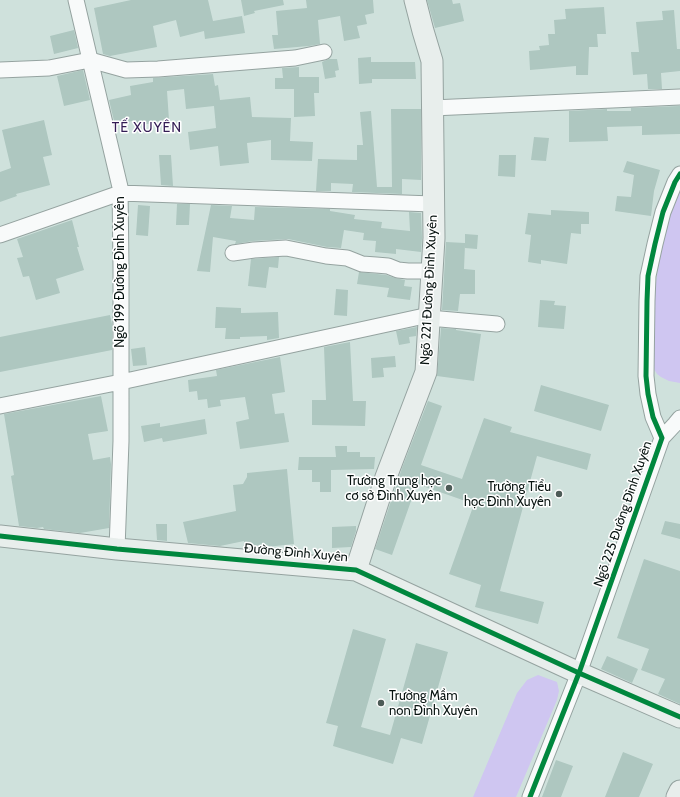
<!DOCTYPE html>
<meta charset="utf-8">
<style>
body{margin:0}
canvas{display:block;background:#cfe1dc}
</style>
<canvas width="680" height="797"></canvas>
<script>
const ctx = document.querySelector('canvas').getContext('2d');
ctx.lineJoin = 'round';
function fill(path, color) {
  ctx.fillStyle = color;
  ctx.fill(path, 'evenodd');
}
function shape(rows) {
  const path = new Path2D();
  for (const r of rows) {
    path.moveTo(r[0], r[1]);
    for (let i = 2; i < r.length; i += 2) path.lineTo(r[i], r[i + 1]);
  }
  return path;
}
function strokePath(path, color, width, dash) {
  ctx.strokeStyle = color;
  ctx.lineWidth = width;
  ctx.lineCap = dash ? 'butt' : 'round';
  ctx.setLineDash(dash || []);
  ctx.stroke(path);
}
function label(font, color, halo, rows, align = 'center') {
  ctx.font = font + ' Cabin,sans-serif';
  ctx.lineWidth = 3;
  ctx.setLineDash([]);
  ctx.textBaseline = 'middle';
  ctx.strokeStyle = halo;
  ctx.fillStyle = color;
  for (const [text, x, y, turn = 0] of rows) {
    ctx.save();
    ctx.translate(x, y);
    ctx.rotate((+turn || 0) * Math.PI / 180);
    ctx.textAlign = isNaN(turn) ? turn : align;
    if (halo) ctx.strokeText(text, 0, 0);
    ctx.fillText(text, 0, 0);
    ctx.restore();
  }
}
fill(shape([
 [680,185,680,383,669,381,661,377,657,374,654,369,653,363,655,289,663,234],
 [538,675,557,682,559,691,557,700,516,797,473,797,517,693,527,680]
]), '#cfc6f1');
fill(shape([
 [131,0,208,0,213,21,242,16,245,33,205,39,204,31,180,37,176,20,153,26,157,47,110,56,103,54,94,8],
 [241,0,283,0,284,5,254,11,255,13,244,16],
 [306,0,373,0,374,13,365,15,367,24,357,26,360,38,344,41,340,16,318,20,320,44,309,46,274,49,272,35,278,35,276,11,307,8],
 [427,0,452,0,453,4,460,3,464,21,435,28],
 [604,7,606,34,597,34,598,47,589,47,588,75,576,75,576,66,530,70,529,51,540,50,539,46,549,45,548,34,555,34,554,20,566,19,565,9],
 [674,10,677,49,680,49,680,71,661,73,662,89,648,89,647,74,633,75,631,52,639,52,636,22,663,20,662,11],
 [74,30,78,48,54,54,50,36],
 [371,57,371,62,415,62,416,79,372,79,372,83,359,84,358,58],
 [329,59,337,59,339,70,335,71,336,77,325,79,322,62],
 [299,67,299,77,319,77,319,93,314,93,315,116,294,117,294,89,275,89,275,78,283,78,282,68],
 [83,70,90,100,64,106,57,76],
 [213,74,215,86,218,85,220,100,250,97,252,117,291,118,290,141,313,142,312,161,271,160,271,140,247,143,249,163,220,166,218,146,190,150,188,132,216,128,214,106,186,109,184,89,167,91,169,120,152,122,152,123,137,126,136,120,115,125,109,100,131,95,130,86,153,82,153,78],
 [680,106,680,134,642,135,642,126,607,127,608,141,569,142,569,111,607,109,607,111,631,111,631,108],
 [391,109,421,109,421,180,402,179,402,194,352,192,353,184,331,183,331,191,316,191,318,159,357,160,357,145,363,145,360,112,371,111,377,187,392,187],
 [44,120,52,155,43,157,50,185,16,194,17,196,0,202,0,172,11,168,2,130],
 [534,137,549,138,546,161,531,160],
 [159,155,171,155,173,186,161,185],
 [499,155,516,155,515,177,498,176],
 [627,161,660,170,654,191,651,216,615,211,617,196,631,197,634,175,623,172],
 [177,204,190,204,189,225,176,225],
 [138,205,150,206,148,236,136,235],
 [211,205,232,206,230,218,254,220,255,207,330,209,330,211,355,215,354,219,382,222,381,228,410,231,409,212,421,213,422,238,421,252,396,249,396,254,375,252,376,241,363,240,364,233,344,230,341,248,327,247,288,239,253,241,235,244,236,241,213,237,210,272,197,271],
 [551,210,589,212,589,224,581,224,581,234,571,233,567,264,541,260,541,264,528,262,531,235,525,234,528,213,551,215],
 [72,220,79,247,77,247,84,270,56,279,60,293,36,300,29,276,23,277,17,258,23,257,17,239],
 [465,234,478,235,477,249,465,248,465,245,464,269,475,270,475,294,460,294,458,311,442,310,446,242,465,243],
 [279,257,278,268,269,267,266,288,248,286,251,259],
 [359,272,386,275,395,278,405,280,404,286,412,287,410,300,387,297,389,288,357,284],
 [336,289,348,290,347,316,334,315],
 [540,300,555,301,554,305,566,306,564,329,538,327],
 [216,307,241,308,241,313,278,312,279,338,267,340,267,336,240,337,240,339,225,339,226,328,215,328],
 [110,315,112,324,112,350,0,372,0,337],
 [417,327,416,336,409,337,410,343,399,345,396,331],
 [441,328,456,329,456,330,481,334,474,381,437,376],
 [350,342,353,401,366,401,365,426,312,425,312,400,326,400,324,347],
 [145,347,147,365,133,366,131,349],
 [395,356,396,367,383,368,384,377,372,378,371,358],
 [280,357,285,392,272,394,275,414,284,413,289,442,240,449,236,422,249,419,245,397,220,400,221,406,208,408,207,399,198,400,197,391,189,392,188,380,217,376,216,370],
 [541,385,609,405,601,431,534,411],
 [101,396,108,431,88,434,93,460,110,457,111,464,109,528,80,533,44,529,43,527,37,528,19,526,11,476,14,475,4,414],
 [428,401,442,406,421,465,462,479,484,418,512,427,510,432,591,454,587,470,537,456,500,591,544,602,538,624,475,607,481,585,449,574,474,504,417,484,392,555,375,549,402,468],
 [205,419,207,434,163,442,162,438,144,442,141,426,160,423,160,427],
 [335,446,347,446,347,452,360,452,360,457,375,457,374,469,331,470,331,492,320,492,320,482,312,482,312,470,298,470,299,457,336,457],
 [287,469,294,544,266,547,266,550,244,548,244,541,220,546,188,543,183,522,236,511,233,485,243,484,247,477,247,473],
 [665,521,680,524,680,539,661,534],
 [156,524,167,524,167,541,157,540],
 [356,526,356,531,351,547,332,548,332,527],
 [644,559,680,571,680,704,658,694,665,679,641,670,649,649,617,638],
 [353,629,386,639,361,727,390,735,416,643,448,652,422,744,401,738,393,764,333,746,338,726,326,723],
 [607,656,638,669,632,683,601,669],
 [623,752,653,764,639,797,605,797],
 [556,760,573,766,561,797,542,797]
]), '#aec7c0');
const street = shape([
 [76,0,120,187,121,268,121,441,117,549],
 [0,70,49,68,90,60,126,70,158,69,295,58,324,52],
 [432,108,680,97],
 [0,235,120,193,433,204],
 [233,253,254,250,286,248,326,256,347,258,362,264,376,265,388,266,398,270,408,271,432,271],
 [429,318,497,324],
 [0,406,121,382,429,315],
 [662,438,675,424,680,418],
 [530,797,579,673,662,438,653,417,648,394,646,376,647,301,648,276,655,244,663,212,675,182,680,174]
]);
const secondary = shape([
 [0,536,117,549,356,570,579,673,680,717],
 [356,570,386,477,426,372,434,238,432,61,423,31,415,0],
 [677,797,680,791]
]);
strokePath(street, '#95a3a0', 17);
strokePath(secondary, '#95a3a0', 23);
strokePath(street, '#f8fafa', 15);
strokePath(secondary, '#e8eeec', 21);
strokePath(shape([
 [0,536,117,549,356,570,579,673,680,717],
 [530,797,579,673,662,438,653,417,648,394,646,376,647,301,648,276,655,244,663,212,675,182,680,174]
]), '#00873e', 5);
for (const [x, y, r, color] of [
 [449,488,4,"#4d5b57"],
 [559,494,4,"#4d5b57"],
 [381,703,4,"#4d5b57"]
]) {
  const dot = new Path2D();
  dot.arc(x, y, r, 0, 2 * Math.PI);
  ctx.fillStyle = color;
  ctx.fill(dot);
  strokePath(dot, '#fff', 1.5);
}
label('13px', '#071310', '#fff', [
 ["Ngõ 199 Đường Đình Xuyên",120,272,-90],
 ["Ngõ 221 Đường Đình Xuyên",429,290,-87],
 ["Ngõ 225 Đường Đình Xuyên",623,514,-71],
 ["Đường Đình Xuyên",296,553,5]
]);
label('13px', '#071310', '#fff', [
 ["Trường Trung học",441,481],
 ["cơ sở Đình Xuyên",441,496],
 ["Trường Tiểu",551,487],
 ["học Đình Xuyên",551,502],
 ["Trường Mầm",389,696,"left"],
 ["non Đình Xuyên",389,711,"left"]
], 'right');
ctx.letterSpacing = '1px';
label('14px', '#341c55', '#fff', [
 ["TẾ XUYÊN",147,128]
]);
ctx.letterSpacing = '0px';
</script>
